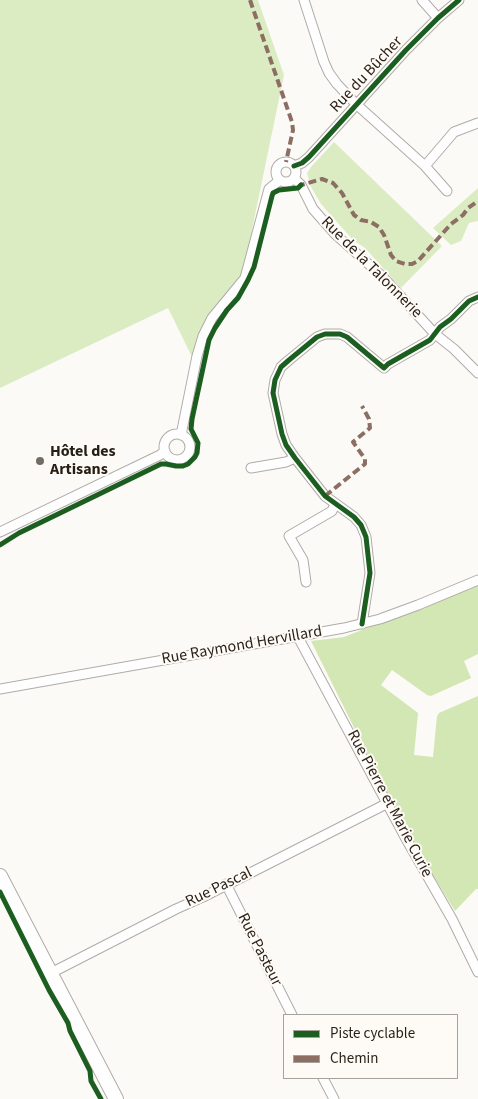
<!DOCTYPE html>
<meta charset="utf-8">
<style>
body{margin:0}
#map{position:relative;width:478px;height:1099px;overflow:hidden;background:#fcfaf7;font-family:"Source Sans 3",sans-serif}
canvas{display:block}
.legend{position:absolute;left:283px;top:1014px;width:175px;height:65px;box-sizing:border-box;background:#fefaf5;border:1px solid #a8a29c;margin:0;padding:6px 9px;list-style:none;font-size:15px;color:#271f17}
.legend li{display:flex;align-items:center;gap:10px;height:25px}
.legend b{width:25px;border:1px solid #a8a29c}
</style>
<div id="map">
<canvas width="478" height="1099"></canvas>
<ul class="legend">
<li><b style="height:6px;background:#1b5e20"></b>Piste cyclable</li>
<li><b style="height:6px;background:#8d6e63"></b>Chemin</li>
</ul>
</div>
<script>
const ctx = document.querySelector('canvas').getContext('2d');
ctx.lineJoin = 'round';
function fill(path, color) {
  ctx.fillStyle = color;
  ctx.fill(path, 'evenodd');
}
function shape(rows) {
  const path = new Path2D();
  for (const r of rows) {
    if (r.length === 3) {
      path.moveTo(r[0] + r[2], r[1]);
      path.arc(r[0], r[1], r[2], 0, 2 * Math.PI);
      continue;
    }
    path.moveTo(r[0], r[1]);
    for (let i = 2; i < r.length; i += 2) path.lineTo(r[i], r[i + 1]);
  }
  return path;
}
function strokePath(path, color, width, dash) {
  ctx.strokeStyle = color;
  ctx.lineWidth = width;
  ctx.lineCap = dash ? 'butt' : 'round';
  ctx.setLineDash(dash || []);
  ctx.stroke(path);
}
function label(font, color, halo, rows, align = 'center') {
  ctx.font = font + ' "Source Sans 3",sans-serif';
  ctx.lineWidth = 4;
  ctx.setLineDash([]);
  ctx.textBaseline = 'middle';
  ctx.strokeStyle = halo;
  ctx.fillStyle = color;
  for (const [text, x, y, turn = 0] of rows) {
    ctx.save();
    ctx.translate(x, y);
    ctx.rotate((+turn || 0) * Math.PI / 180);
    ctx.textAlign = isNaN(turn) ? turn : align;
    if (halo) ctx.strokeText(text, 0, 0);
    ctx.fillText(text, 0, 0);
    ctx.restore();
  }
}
fill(shape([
 [0,0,258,0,284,75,242,278,206,321,194,361,168,308,0,388],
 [334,142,442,246,401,288,365,248,353,240,321,204,311,187,307,173,311,167],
 [478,188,478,221,469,223,461,241,451,245,433,228]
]), '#dbecc3');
fill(shape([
 [478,584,478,654,464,661,471,678,431,696,427,695,392,670,381,685,418,713,414,755,433,757,437,716,439,713,478,696,478,889,476,889,455,911,403,826,311,641,344,637]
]), '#d2e7b3');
const street = shape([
 [304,0,324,62,329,73,337,84,356,104,425,166,447,191],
 [422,0,438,18],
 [286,172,10],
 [294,166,302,163,309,157,406,50,438,18,459,0],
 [425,166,454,132,478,123],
 [294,178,301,185,313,209,336,235,382,276,435,334,454,349,478,373],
 [177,447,13],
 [181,435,197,356,203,336,212,318,245,278,269,189,280,180],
 [251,468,286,462,295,458],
 [0,532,160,455,165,451],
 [306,582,303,560,289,536,332,511,335,504],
 [362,624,370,573,366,537,361,525,354,517,325,496,295,458,286,445,282,434,273,393,275,380,281,367,289,360,317,337,325,334,340,334,347,337,384,368,388,364,430,340,440,327,451,319,469,301,478,297],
 [298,637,405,837,452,919,478,972],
 [0,689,344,628,380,619,418,605,478,580],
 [226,884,292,1015],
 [51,973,176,909,203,897,388,803],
 [323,1078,334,1099]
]);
const secondary = shape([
 [0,876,116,1099]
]);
strokePath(street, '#b0aba7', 11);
strokePath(secondary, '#b0aba7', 16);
strokePath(street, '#fffefe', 9);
strokePath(secondary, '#fffefe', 14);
strokePath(shape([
 [250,0,292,122,293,130,286,162],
 [298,188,301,185,322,179,333,183,342,193,354,215,361,220,371,222,379,227,384,235,391,255,396,261,405,264,412,264,418,261,451,224,463,215,468,208,478,201],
 [325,496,365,464,365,459,353,442,370,428,369,419,362,406]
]), '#8d6e63', 4, [8, 4]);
strokePath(shape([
 [294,166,302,163,309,157,406,50,438,18,459,0],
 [0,545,19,533,161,464,166,464,176,466,183,466,188,464,195,457,197,453,198,443,191,429,192,419,209,340,215,328,227,310,238,298,248,280,254,267,272,196,273,193,279,190,298,188,301,185],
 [362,624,370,573,366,537,361,525,354,517,325,496,295,458,286,445,282,434,273,393,275,380,281,367,289,360,317,337,325,334,340,334,347,337,384,368,388,364,430,340,440,327,451,319,469,301,478,297],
 [0,892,49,990,68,1023,70,1031,90,1071,91,1081,101,1099]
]), '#1b5e20', 5);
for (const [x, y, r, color] of [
 [40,461,5,"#726c65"]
]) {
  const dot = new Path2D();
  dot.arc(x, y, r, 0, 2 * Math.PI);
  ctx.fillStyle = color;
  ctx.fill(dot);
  strokePath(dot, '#fefaf5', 2);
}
label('16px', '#271f17', '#fefaf5', [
 ["Rue du Bûcher",367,75,-47],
 ["Rue de la Talonnerie",371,268,45],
 ["Rue Raymond Hervillard",242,646,-10],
 ["Rue Pierre et Marie Curie",389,804,62],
 ["Rue Pascal",219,888,-26],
 ["Rue Pasteur",259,950,63]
]);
label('bold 16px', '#271f17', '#fefaf5', [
 ["Hôtel des",50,452],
 ["Artisans",50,470]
], 'left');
</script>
